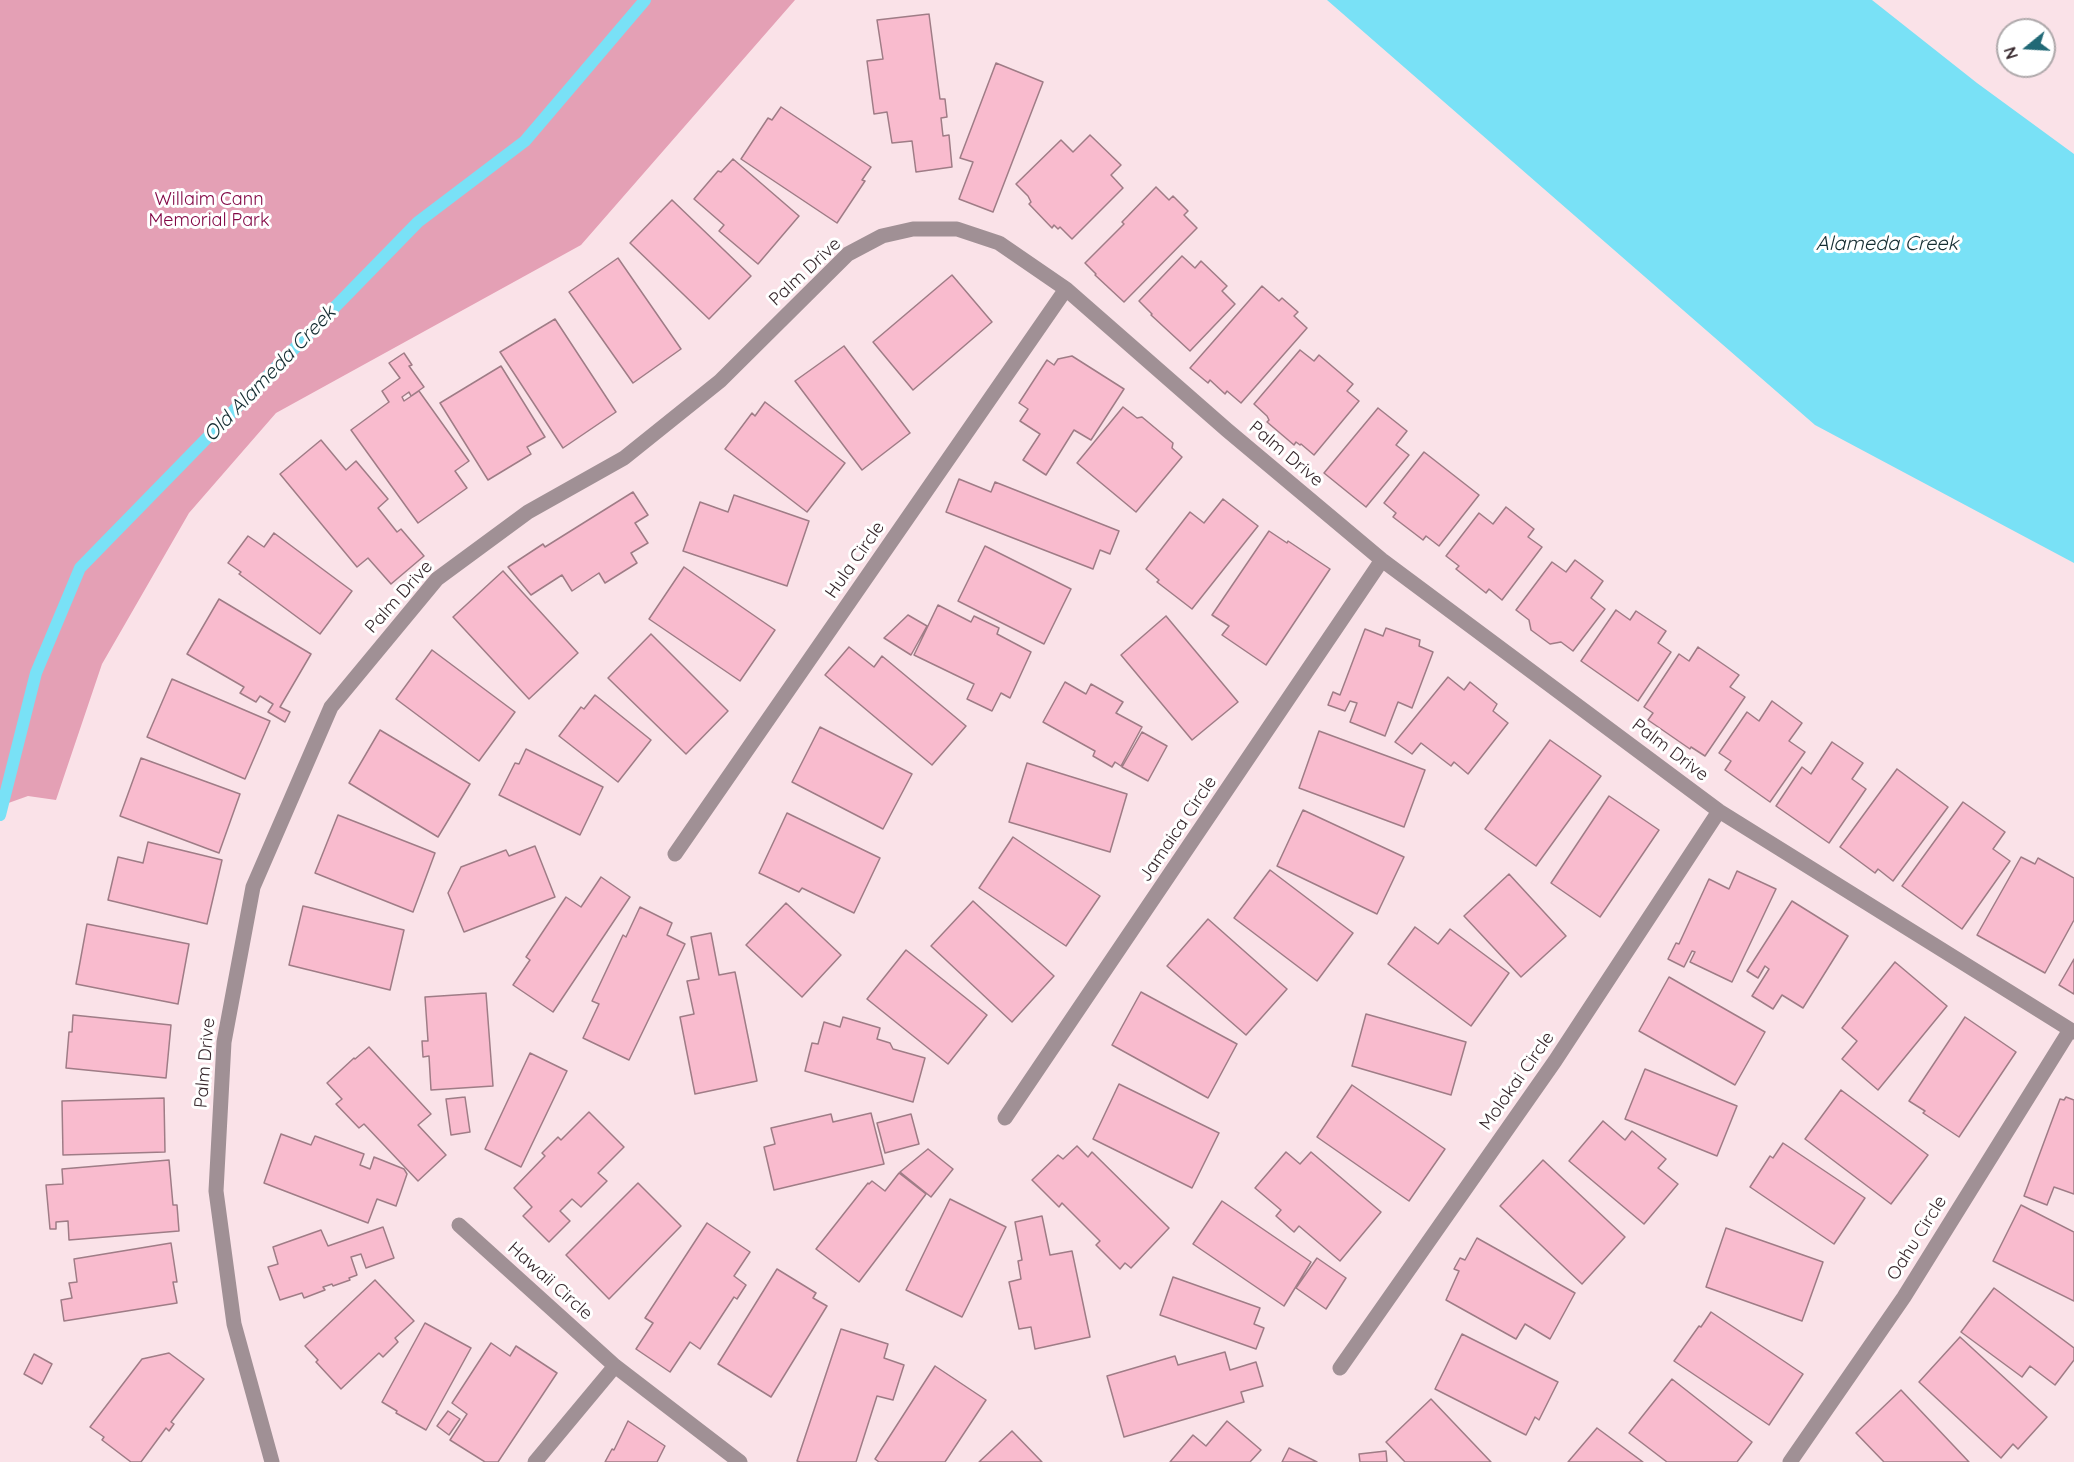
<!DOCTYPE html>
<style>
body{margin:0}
#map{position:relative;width:2074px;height:1462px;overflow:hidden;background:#fae2e8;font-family:Quicksand,sans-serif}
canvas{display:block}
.north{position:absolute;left:1996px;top:18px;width:60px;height:60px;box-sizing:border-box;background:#fff;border:2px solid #afa9ab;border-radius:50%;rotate:252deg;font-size:16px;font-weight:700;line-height:24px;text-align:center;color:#36272c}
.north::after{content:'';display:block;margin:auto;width:21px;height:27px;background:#216976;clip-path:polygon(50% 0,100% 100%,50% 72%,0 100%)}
</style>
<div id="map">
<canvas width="2074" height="1462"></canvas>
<div class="north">N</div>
</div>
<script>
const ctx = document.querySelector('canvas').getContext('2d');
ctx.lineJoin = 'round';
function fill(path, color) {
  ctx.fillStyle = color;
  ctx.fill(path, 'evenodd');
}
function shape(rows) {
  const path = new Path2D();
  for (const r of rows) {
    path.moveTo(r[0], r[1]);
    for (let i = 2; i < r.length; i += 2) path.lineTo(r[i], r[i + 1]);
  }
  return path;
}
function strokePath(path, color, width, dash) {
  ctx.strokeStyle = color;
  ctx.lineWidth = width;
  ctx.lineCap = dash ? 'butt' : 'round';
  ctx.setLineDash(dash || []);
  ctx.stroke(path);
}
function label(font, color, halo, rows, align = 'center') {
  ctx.font = font + ' Quicksand,sans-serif';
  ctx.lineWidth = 6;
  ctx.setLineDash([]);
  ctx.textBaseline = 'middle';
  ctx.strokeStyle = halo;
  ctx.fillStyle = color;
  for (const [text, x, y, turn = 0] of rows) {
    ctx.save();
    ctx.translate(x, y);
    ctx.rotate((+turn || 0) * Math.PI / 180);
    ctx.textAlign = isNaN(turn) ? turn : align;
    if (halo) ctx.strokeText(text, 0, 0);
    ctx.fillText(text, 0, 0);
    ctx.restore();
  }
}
fill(shape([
 [0,0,795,0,581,245,276,413,189,513,102,664,56,800,28,796,0,806]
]), '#e4a0b5');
fill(shape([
 [1327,0,1872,0,1977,83,2074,154,2074,563,1815,425]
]), '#79e1f6');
strokePath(shape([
 [0,815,36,673,80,568,418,222,525,141,645,0]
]), '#79e1f6', 12);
const building = shape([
 [929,14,940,99,945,99,947,117,941,118,943,136,949,135,952,167,916,172,912,141,892,143,887,112,874,114,867,61,883,59,877,20,929,14],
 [996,63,1043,82,993,212,959,199,973,162,960,158,996,63],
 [781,107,871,167,862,180,865,181,837,223,741,159,768,118,772,120,781,107],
 [1090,135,1121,165,1111,175,1123,188,1072,239,1060,227,1058,229,1054,225,1052,228,1029,204,1031,202,1028,196,1016,184,1061,140,1073,152,1090,135],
 [733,159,799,216,758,264,719,231,724,225,694,199,718,171,721,172,733,159],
 [1156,187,1169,200,1173,196,1188,211,1184,215,1197,228,1124,302,1095,275,1096,274,1085,263,1124,224,1122,222,1156,187],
 [672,200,751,276,709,319,630,243,672,200],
 [1182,256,1195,268,1201,261,1227,286,1222,291,1235,304,1190,351,1151,315,1152,314,1139,301,1182,256],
 [618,258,681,349,633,383,569,292,618,258],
 [952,275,992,322,913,390,873,342,952,275],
 [1262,286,1279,301,1282,298,1298,312,1294,316,1307,328,1241,403,1227,391,1225,394,1210,380,1208,383,1190,368,1262,286],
 [555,319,616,412,563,448,500,352,555,319],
 [844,346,910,433,862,470,795,381,844,346],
 [1300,350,1314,361,1319,355,1353,384,1347,391,1359,401,1314,455,1301,444,1300,445,1296,442,1294,445,1267,422,1269,420,1267,416,1254,404,1300,350],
 [404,353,412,365,409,366,424,387,411,396,409,392,402,397,404,401,419,391,469,461,455,471,467,488,418,523,351,430,389,402,382,391,400,378,389,363,404,353],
 [1072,356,1124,389,1091,440,1074,430,1046,475,1023,460,1040,434,1020,421,1028,409,1019,403,1047,360,1054,365,1058,359,1072,356],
 [501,366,545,437,527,447,531,454,488,480,440,403,501,366],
 [765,402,845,463,807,512,725,449,752,413,755,416,765,402],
 [1123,407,1137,418,1142,417,1173,443,1172,448,1182,457,1136,512,1077,463,1123,407],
 [1378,408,1407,431,1396,445,1409,455,1366,507,1324,473,1378,408],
 [321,440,346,470,356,461,388,499,378,508,397,532,401,529,424,556,391,584,368,558,357,567,280,474,321,440],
 [1424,452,1479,495,1439,546,1426,536,1423,540,1393,517,1396,513,1384,503,1424,452],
 [959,479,991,492,995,482,1119,531,1110,554,1100,550,1093,569,946,512,959,479],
 [633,492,648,515,635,523,648,543,631,553,637,563,605,583,599,573,572,591,562,575,531,595,508,567,543,544,545,547,633,492],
 [734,495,809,521,787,586,683,551,700,502,728,512,734,495],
 [1223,499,1258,526,1192,609,1157,582,1159,580,1146,569,1190,512,1204,523,1223,499],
 [1506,507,1534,529,1528,537,1542,547,1502,600,1489,589,1486,593,1456,569,1459,566,1446,556,1479,513,1493,524,1506,507],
 [1269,531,1287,543,1288,541,1330,569,1266,665,1222,635,1229,626,1212,615,1269,531],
 [274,533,352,591,320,634,239,574,241,572,228,563,248,536,264,547,274,533],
 [985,546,1071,589,1044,644,958,601,985,546],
 [1575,560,1603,581,1591,598,1605,609,1573,651,1561,642,1550,644,1531,630,1529,620,1516,610,1552,562,1566,572,1575,560],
 [684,567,775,630,740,681,649,619,684,567],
 [503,571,578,653,529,699,453,617,503,571],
 [219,599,311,654,280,707,290,712,285,722,268,712,273,704,260,696,256,702,240,693,244,687,187,654,219,599],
 [938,605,971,622,974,616,999,628,997,634,1031,652,1010,698,1001,693,992,711,967,699,974,684,914,655,938,605],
 [1616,610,1630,620,1636,611,1666,631,1658,643,1671,652,1638,701,1581,661,1616,610],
 [908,615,927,626,911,655,884,638,908,615],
 [1166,616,1238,702,1192,740,1121,655,1166,616],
 [1386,628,1420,640,1419,646,1433,652,1412,708,1398,702,1385,736,1350,722,1357,703,1350,701,1345,711,1328,705,1333,692,1340,695,1365,629,1383,636,1386,628],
 [651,634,728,711,686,754,608,678,651,634],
 [849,647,874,667,882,656,966,726,932,765,825,675,849,647],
 [1698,647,1739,675,1730,687,1745,697,1705,756,1691,747,1690,749,1648,720,1653,713,1644,707,1679,654,1689,661,1698,647],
 [432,650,515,712,479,761,396,699,432,650],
 [1448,677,1464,690,1470,682,1497,704,1493,711,1508,723,1468,774,1454,762,1451,766,1421,743,1412,754,1395,742,1448,677],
 [172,679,270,721,245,779,147,737,172,679],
 [1065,682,1086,694,1091,684,1123,702,1116,713,1142,727,1121,766,1115,762,1112,767,1093,756,1095,751,1043,722,1065,682],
 [595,695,651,740,618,782,559,736,581,707,584,709,595,695],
 [1772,701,1802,723,1789,741,1805,752,1770,802,1725,770,1731,761,1719,753,1747,712,1759,721,1772,701],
 [820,727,912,774,883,829,792,782,820,727],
 [380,730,470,784,438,837,349,783,380,730],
 [1319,731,1425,770,1404,827,1299,788,1319,731],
 [1142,732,1167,746,1148,781,1122,767,1142,732],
 [1550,740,1601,776,1536,866,1485,829,1550,740],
 [1832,742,1863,763,1852,779,1866,789,1829,843,1776,806,1802,767,1811,774,1832,742],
 [526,749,603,787,580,835,499,795,515,763,519,764,526,749],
 [141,758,240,794,219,853,120,816,141,758],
 [1027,763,1127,794,1110,852,1009,822,1027,763],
 [1897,769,1948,807,1893,881,1878,869,1875,873,1840,847,1897,769],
 [1609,796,1659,830,1600,917,1551,883,1609,796],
 [1963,802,2005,832,1993,849,2010,861,1962,929,1902,886,1963,802],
 [1303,810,1404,857,1377,914,1277,866,1303,810],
 [787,813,880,858,854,913,802,888,799,892,759,873,787,813],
 [338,815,435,853,413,912,315,873,338,815],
 [1013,837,1100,896,1066,946,979,888,1013,837],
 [148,842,222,860,207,924,108,900,118,857,143,863,148,842],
 [535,846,555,897,464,932,448,893,461,867,506,850,509,856,535,846],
 [2021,857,2035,864,2038,858,2074,878,2074,920,2045,973,1977,935,2021,857],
 [1270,870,1353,933,1317,981,1234,918,1270,870],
 [1737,871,1776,889,1732,982,1690,962,1695,952,1692,951,1684,967,1668,959,1676,943,1679,944,1709,879,1729,889,1737,871],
 [1509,874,1566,936,1521,977,1464,916,1509,874],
 [601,877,630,897,553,1012,513,985,530,960,526,957,566,897,581,907,601,877],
 [973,901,1054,976,1012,1022,931,946,973,901],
 [1792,901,1848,936,1803,1008,1782,995,1773,1009,1752,996,1769,969,1765,966,1758,978,1747,971,1792,901],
 [786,903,841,955,802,997,746,945,786,903],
 [303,906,404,930,390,990,289,965,303,906],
 [640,907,672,923,667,935,685,944,629,1060,583,1038,599,1004,592,1001,623,935,626,937,640,907],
 [1208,919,1287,989,1246,1035,1167,966,1208,919],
 [87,924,189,944,178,1004,76,984,87,924],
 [1415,927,1438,944,1450,929,1509,973,1471,1026,1388,964,1415,927],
 [711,933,719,975,735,972,757,1081,695,1094,680,1017,694,1014,687,981,699,979,691,937,711,933],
 [906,950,987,1015,948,1064,867,999,906,950],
 [2074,959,2074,994,2059,985,2074,959],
 [1895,962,1947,1006,1878,1090,1842,1059,1857,1041,1842,1028,1895,962],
 [1669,977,1765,1032,1735,1085,1639,1031,1669,977],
 [1141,992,1237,1044,1208,1098,1112,1045,1141,992],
 [486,993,493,1086,431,1090,429,1056,423,1057,422,1041,428,1041,425,997,486,993],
 [1366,1014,1466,1042,1451,1095,1352,1066,1366,1014],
 [73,1015,171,1025,166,1078,66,1068,69,1032,72,1032,73,1015],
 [843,1017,880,1028,877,1039,890,1043,893,1049,925,1058,913,1102,805,1071,812,1043,818,1044,824,1022,840,1027,843,1017],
 [1965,1017,2016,1052,1959,1137,1923,1113,1925,1111,1909,1101,1965,1017],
 [369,1047,431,1114,418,1125,446,1155,418,1181,364,1124,359,1128,336,1104,342,1099,327,1083,354,1058,355,1059,369,1047],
 [530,1053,567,1071,521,1167,485,1149,530,1053],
 [1645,1069,1737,1106,1717,1156,1625,1119,1645,1069],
 [1119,1084,1219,1133,1192,1188,1093,1139,1119,1084],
 [1352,1085,1445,1149,1409,1201,1317,1137,1352,1085],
 [1841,1090,1928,1155,1891,1204,1805,1139,1841,1090],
 [465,1097,470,1132,451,1135,446,1099,465,1097],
 [2066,1097,2074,1100,2074,1194,2054,1187,2047,1205,2024,1196,2060,1099,2064,1100,2066,1097],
 [164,1098,165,1152,63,1155,62,1101,164,1098],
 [589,1112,624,1147,598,1173,607,1181,581,1207,572,1199,560,1211,570,1221,549,1242,523,1216,532,1207,514,1188,545,1156,542,1153,558,1137,561,1140,589,1112],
 [871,1113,884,1164,774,1190,764,1147,775,1144,771,1128,831,1114,833,1122,871,1113],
 [911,1114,919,1144,885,1153,877,1123,911,1114],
 [1603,1121,1625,1140,1632,1131,1666,1159,1658,1168,1678,1184,1644,1224,1569,1161,1603,1121],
 [281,1134,311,1145,315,1136,364,1154,360,1165,370,1169,374,1157,404,1169,407,1174,396,1206,377,1199,368,1223,264,1183,281,1134],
 [1783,1143,1865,1198,1834,1244,1750,1187,1770,1156,1773,1158,1783,1143],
 [1077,1146,1088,1157,1092,1152,1169,1228,1131,1268,1125,1263,1120,1269,1096,1245,1100,1241,1062,1203,1059,1207,1032,1180,1058,1155,1063,1159,1077,1146],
 [928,1149,953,1169,931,1197,900,1172,928,1149],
 [1286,1152,1300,1164,1311,1152,1381,1212,1340,1261,1299,1226,1294,1232,1276,1216,1281,1210,1255,1188,1286,1152],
 [169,1160,173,1205,177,1205,179,1231,69,1240,68,1221,56,1222,56,1229,50,1229,46,1185,63,1184,62,1169,169,1160],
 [1543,1160,1625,1237,1582,1284,1500,1206,1543,1160],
 [899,1173,926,1194,859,1282,816,1249,868,1183,869,1184,872,1181,885,1191,899,1173],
 [638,1183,681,1226,609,1299,566,1255,638,1183],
 [950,1199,1006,1227,962,1317,906,1290,950,1199],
 [1222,1201,1311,1262,1284,1306,1193,1244,1222,1201],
 [2021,1205,2074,1232,2074,1301,1993,1261,2021,1205],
 [1042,1216,1050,1255,1072,1251,1090,1337,1035,1349,1031,1327,1019,1329,1009,1282,1021,1279,1018,1261,1022,1260,1015,1222,1042,1216],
 [707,1223,750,1252,734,1276,746,1285,737,1299,734,1297,700,1349,690,1342,670,1372,636,1349,653,1323,645,1318,707,1223],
 [383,1227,394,1258,366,1268,361,1254,351,1257,357,1275,349,1278,350,1280,333,1286,332,1284,323,1287,325,1290,304,1298,302,1293,280,1300,268,1267,278,1264,273,1247,321,1230,328,1246,383,1227],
 [1726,1228,1823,1262,1802,1321,1706,1287,1726,1228],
 [1477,1238,1575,1293,1550,1339,1525,1324,1516,1339,1446,1300,1459,1271,1454,1269,1460,1258,1465,1260,1477,1238],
 [171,1243,177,1282,173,1282,177,1303,64,1321,61,1300,72,1298,69,1283,77,1282,74,1259,171,1243],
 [1317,1258,1346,1278,1326,1309,1296,1288,1317,1258],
 [777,1269,816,1293,813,1298,827,1306,771,1397,718,1364,777,1269],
 [1173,1277,1260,1308,1254,1324,1264,1328,1256,1349,1160,1315,1173,1277],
 [375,1280,414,1321,395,1338,398,1342,383,1357,379,1353,341,1389,316,1362,318,1360,305,1346,375,1280],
 [1994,1288,2074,1348,2074,1360,2055,1385,2030,1366,2022,1377,1961,1332,1994,1288],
 [1711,1312,1803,1374,1769,1425,1674,1361,1699,1326,1701,1327,1711,1312],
 [425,1323,471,1348,426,1430,396,1413,397,1411,382,1402,425,1323],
 [841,1329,888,1344,884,1358,904,1365,893,1400,877,1396,856,1462,800,1462,797,1461,841,1329],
 [1462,1334,1558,1382,1539,1420,1535,1417,1526,1435,1435,1389,1462,1334],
 [1960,1337,2047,1417,2018,1449,2013,1444,2001,1458,1919,1382,1960,1337],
 [491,1343,510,1356,516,1346,557,1373,498,1462,485,1462,450,1440,467,1414,452,1403,491,1343],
 [1225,1352,1230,1370,1256,1362,1263,1386,1241,1392,1244,1402,1124,1437,1107,1376,1175,1356,1178,1365,1225,1352],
 [169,1353,204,1379,171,1422,174,1424,169,1431,166,1428,141,1462,131,1462,102,1440,104,1437,90,1427,142,1359,169,1353],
 [34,1354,52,1364,42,1384,24,1374,34,1354],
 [935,1366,986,1400,945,1462,879,1462,875,1459,935,1366],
 [1672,1379,1752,1442,1737,1462,1667,1462,1629,1433,1672,1379],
 [1901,1390,1969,1462,1884,1462,1856,1433,1901,1390],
 [1431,1399,1491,1462,1405,1462,1386,1442,1431,1399],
 [448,1411,460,1419,449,1435,437,1426,448,1411],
 [628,1421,665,1446,657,1462,605,1462,612,1449,614,1450,628,1421],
 [1227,1421,1261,1450,1250,1462,1170,1462,1193,1435,1206,1446,1227,1421],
 [1597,1428,1643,1462,1568,1462,1597,1428],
 [1012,1431,1042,1462,979,1462,1012,1431],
 [1289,1448,1317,1462,1282,1462,1289,1448],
 [1386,1451,1387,1462,1360,1462,1359,1454,1386,1451]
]);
fill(building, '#f9bbce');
strokePath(building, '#9f7c86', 1.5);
strokePath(shape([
 [675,854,1066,289],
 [1005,1118,1382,560],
 [459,1225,615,1366,740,1462],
 [1340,1368,1555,1061,1719,811],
 [272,1462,234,1324,216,1191,224,1042,253,887,331,707,437,579,528,512,624,458,720,381,848,254,882,236,913,229,957,229,999,243,1066,289,1227,430,1382,560,1719,811,2074,1032],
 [535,1462,615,1366],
 [1790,1462,1904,1297,2070,1030]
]), '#a09095', 15);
label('18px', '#820745', '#fff', [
 ["Willaim Cann",209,200],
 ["Memorial Park",209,221]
]);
label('18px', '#36272c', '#fff', [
 ["Palm Drive",805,272,-43],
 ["Palm Drive",1286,454,40],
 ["Hula Circle",855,560,-55],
 ["Palm Drive",399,597,-48],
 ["Palm Drive",1670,750,37],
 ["Jamaica Circle",1178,829,-56],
 ["Palm Drive",205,1063,-85],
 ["Molokai Circle",1517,1081,-55],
 ["Oahu Circle",1917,1238,-58],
 ["Hawaii Circle",550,1281,42]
]);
label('italic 20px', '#152d32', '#fff', [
 ["Alameda Creek",1887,244],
 ["Old Alameda Creek",270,374,-46]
]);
</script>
